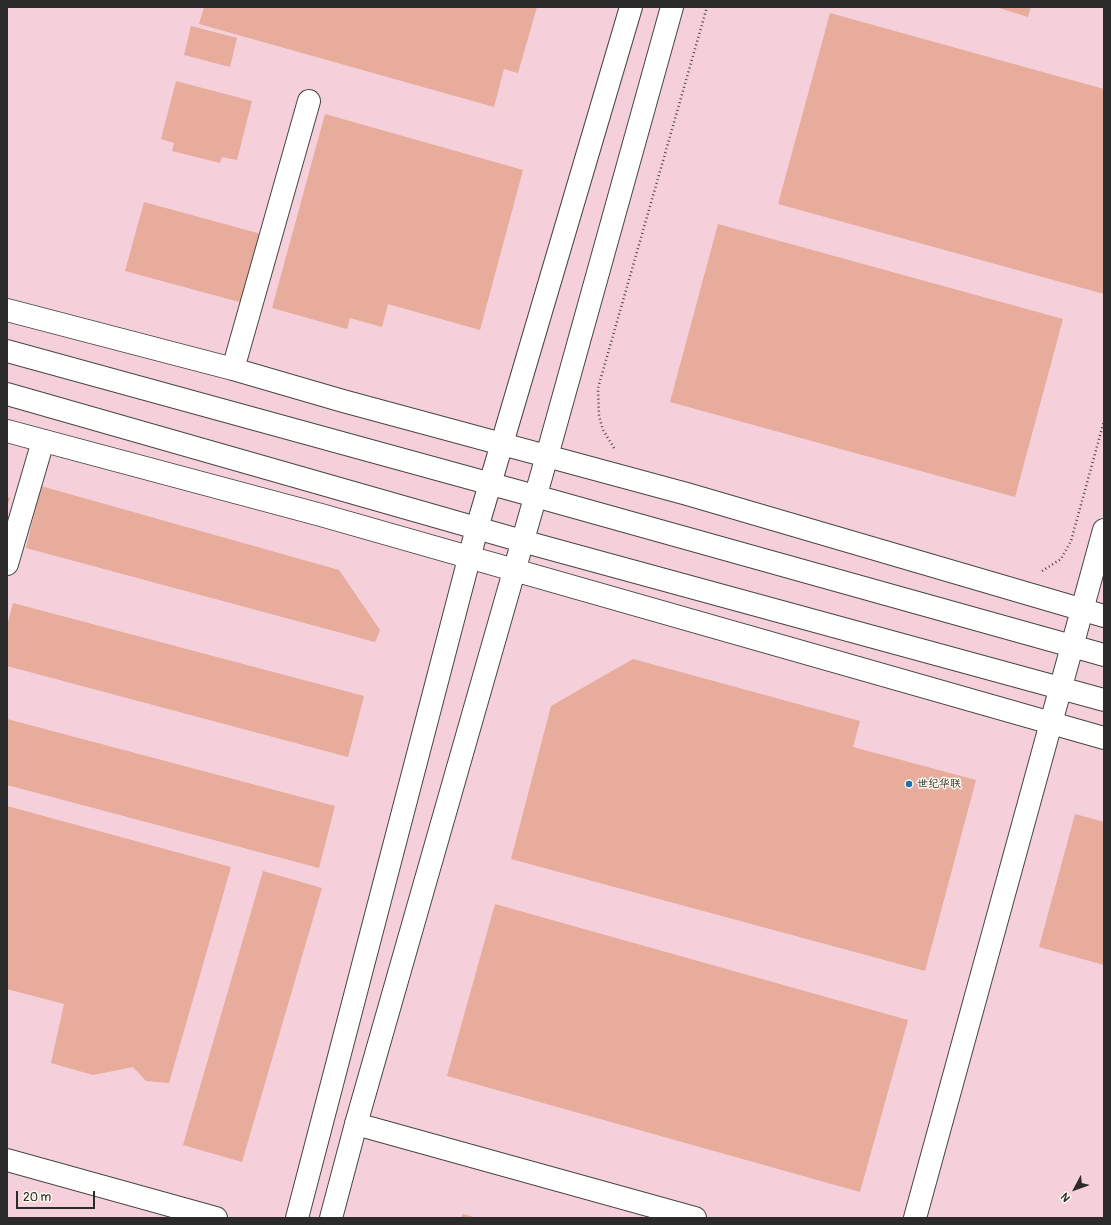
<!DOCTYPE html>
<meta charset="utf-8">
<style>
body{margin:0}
#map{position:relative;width:1111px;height:1225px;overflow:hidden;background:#eae1bf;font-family:Pangolin,sans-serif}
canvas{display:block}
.frame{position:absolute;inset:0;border:8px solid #2b2b2b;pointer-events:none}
.north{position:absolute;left:1055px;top:1169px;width:40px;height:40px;-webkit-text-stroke:3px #fbf7ec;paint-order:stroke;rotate:229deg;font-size:11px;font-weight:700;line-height:16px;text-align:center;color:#2b2b2b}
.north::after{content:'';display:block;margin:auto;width:14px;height:18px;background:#2b2b2b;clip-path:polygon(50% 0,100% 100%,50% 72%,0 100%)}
.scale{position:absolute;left:16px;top:1191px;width:79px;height:18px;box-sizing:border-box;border:2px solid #2b2b2b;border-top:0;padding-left:5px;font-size:12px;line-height:14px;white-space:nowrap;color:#2b2b2b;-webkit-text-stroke:3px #fbf7ec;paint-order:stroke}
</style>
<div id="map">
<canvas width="1111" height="1225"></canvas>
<div class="frame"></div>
<div class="north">N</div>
<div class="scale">20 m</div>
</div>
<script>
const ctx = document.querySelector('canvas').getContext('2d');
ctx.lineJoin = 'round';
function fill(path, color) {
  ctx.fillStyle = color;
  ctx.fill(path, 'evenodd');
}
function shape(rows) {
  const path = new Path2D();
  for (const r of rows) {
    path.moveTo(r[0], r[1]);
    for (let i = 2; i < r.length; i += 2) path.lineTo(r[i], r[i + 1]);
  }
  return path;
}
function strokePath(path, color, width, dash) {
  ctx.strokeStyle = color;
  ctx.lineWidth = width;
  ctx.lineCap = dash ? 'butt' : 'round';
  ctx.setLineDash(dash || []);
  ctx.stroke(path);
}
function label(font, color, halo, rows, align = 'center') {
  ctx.font = font + ' Pangolin,"LXGW WenKai TC",sans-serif';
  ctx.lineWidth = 3;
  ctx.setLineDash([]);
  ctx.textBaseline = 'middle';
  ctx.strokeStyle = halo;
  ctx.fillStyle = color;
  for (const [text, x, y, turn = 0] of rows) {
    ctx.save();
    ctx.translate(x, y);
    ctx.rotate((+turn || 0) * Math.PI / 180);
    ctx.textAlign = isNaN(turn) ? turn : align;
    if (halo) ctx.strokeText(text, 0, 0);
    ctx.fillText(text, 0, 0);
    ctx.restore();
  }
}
fill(shape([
 [7,7,1104,7,1104,1218,7,1218]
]), '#f5cfd9');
fill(shape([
 [204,7,537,7,518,73,504,69,494,107,199,24],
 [996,7,1031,7,1028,17],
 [830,13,1104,89,1104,294,778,204],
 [191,26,237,38,230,67,184,55],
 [176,81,252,101,237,160,222,157,220,163,172,151,174,143,161,139],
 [325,114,523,170,480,330,388,304,382,327,350,318,347,329,272,308],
 [144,202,261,234,243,303,125,271],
 [718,224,1063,319,1015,497,670,402],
 [41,486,339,570,380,630,375,642,26,548],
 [7,497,10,498,7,507],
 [13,603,364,696,348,757,7,666,7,626],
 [633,659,860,721,853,747,976,780,925,971,511,859,551,706],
 [7,719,335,806,319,868,7,785],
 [7,806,231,867,169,1083,146,1081,133,1067,93,1075,51,1063,64,1004,7,989],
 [1075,814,1104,822,1104,965,1039,947],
 [263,871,322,888,242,1162,183,1145],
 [495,904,908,1020,860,1192,447,1076],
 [463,1214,477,1218,461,1218]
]), '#e7ac9c');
const street = shape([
 [233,369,309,101],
 [7,564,43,441],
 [356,1124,695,1218],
 [7,1160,216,1218],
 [915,1218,1104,530]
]);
const secondary = shape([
 [7,310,233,369,343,401,687,494,1104,616],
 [7,351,535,496,1104,655],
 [7,394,522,541,1104,700],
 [7,431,321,515,1104,738],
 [297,1218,477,528,631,7],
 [331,1218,356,1124,547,456,672,7]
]);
strokePath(street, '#484641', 24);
strokePath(secondary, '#484641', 24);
strokePath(shape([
 [614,448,603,430,599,416,598,388,707,7],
 [1042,571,1061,559,1071,541,1104,421]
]), '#484641', 2.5, [1, 3]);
strokePath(street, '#fff', 22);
strokePath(secondary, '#fff', 22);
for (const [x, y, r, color] of [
 [909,784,4,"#1f6fb2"]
]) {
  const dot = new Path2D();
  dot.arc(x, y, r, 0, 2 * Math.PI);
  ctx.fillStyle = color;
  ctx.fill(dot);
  strokePath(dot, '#fbf7ec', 1.5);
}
label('11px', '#2b2b2b', '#fbf7ec', [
 ["世纪华联",917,784]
], 'left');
</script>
